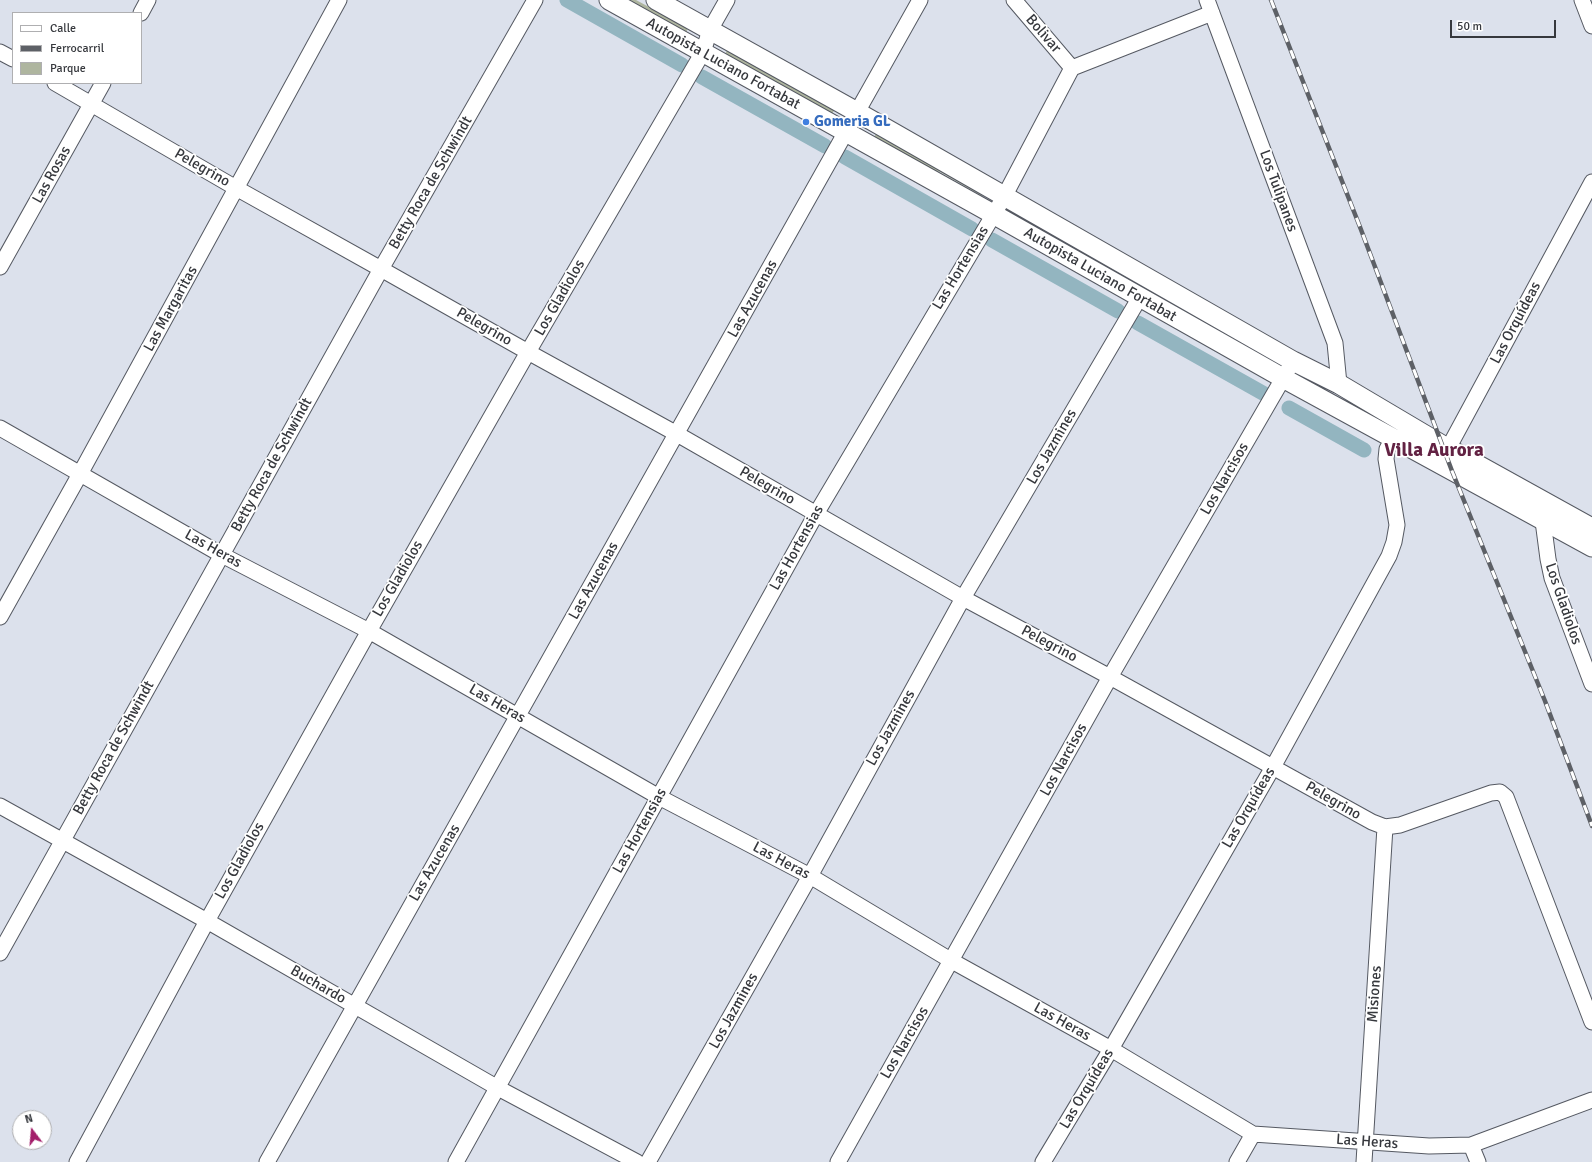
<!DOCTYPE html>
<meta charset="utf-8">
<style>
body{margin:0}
#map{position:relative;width:1592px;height:1162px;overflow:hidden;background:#dce1ec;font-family:Signika,sans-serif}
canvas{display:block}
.legend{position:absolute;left:12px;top:12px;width:130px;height:72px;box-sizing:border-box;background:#fff;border:1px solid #afafb1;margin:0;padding:5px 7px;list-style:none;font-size:12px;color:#36383d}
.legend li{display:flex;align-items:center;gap:8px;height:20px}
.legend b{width:20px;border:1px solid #afafb1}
.north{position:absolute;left:12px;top:1110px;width:40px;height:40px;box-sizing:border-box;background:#fff;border:1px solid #afafb1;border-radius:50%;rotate:344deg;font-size:11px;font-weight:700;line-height:16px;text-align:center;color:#36383d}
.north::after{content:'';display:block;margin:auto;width:14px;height:18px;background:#a31d6a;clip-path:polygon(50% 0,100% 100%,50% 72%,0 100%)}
.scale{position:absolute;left:1450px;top:20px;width:106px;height:18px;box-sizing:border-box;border:2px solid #36383d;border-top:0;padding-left:5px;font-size:12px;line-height:14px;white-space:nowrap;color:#36383d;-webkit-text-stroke:3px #fff;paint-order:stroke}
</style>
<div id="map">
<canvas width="1592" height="1162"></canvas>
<ul class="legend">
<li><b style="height:5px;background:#fff"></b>Calle</li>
<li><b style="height:5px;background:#5d6066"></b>Ferrocarril</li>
<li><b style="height:11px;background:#aeb59f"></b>Parque</li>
</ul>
<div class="north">N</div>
<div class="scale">50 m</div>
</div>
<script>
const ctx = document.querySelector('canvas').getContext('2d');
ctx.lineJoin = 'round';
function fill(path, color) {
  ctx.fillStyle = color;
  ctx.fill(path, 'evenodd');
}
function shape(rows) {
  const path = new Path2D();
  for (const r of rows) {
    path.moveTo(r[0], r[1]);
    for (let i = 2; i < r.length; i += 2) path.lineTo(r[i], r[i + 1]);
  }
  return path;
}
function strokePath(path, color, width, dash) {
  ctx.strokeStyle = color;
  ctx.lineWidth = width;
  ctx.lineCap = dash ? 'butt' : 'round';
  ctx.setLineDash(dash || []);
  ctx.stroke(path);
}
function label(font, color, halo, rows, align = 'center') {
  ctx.font = font + ' Signika,sans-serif';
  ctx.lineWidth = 3.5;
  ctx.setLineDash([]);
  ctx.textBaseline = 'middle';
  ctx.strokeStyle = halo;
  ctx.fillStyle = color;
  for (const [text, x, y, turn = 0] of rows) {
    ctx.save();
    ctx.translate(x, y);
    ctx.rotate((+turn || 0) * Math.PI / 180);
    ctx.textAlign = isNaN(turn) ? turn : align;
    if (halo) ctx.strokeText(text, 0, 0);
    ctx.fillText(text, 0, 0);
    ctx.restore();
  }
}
fill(shape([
 [625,0,636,0,688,28,686,33],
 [728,49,835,109,832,114,725,54],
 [876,134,983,194,982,196,940,172,927,169,873,139],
 [1062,243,1075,246,1277,360,1274,365]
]), '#aeb59f');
strokePath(shape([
 [567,0,682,65],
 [702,77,825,146],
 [845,157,972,229],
 [992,240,1118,311],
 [1138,323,1268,396],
 [1289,408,1364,450]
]), '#93b5c0', 15);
const minor = shape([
 [1014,0,1072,68],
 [1207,0,1335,343,1339,384],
 [1582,0,1592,26],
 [141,13,148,0],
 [0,52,13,59],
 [55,83,236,188,381,269,528,352,677,434,963,598,1110,677,1372,822,1385,827,1400,825,1491,793,1500,792,1506,797,1592,1022],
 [0,267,103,83],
 [0,428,222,555,369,631,659,797,810,876,952,961,1111,1049,1253,1134,1429,1146,1471,1145,1592,1100],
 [1443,458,1592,182],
 [1543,521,1548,559,1552,578,1592,684],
 [0,617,80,474,339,0],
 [0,806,207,921,498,1088,637,1162],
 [0,953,381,269,535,0],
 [1471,1145,1478,1162],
 [77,1162,207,921,369,631,528,352,703,52,710,30,727,0],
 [267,1162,920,0],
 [456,1162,816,514,1004,197,1072,68,1212,13],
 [648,1162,810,876,963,598,1140,297],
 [838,1162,1110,677,1289,368],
 [1043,1162,1111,1049,1273,767,1389,556,1394,542,1397,525,1386,459,1387,449,1393,438],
 [1237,1162,1253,1134],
 [1364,1162,1385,827]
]);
const major = shape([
 [609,0,993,214,1283,378,1592,547],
 [656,0,857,112,1293,361,1339,384,1442,445,1592,528]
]);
strokePath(minor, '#555962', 17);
strokePath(major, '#555962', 21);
strokePath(minor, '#fff', 15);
strokePath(major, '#fff', 19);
const rail = shape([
 [1271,0,1360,227,1452,471,1545,701,1592,826]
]);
strokePath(rail, '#5d6066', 4.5);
strokePath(rail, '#fff', 3, [9]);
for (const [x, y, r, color] of [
 [806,122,4,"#3f7fe0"]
]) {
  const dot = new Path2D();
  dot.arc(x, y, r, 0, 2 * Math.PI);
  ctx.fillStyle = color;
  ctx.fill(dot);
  strokePath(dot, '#fff', 1.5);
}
label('15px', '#36383d', '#fff', [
 ["Bolivar",1043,34,49],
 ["Autopista Luciano Fortabat",723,64,29],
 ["Pelegrino",202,168,30],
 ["Las Rosas",52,175,-61],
 ["Betty Roca de Schwindt",431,183,-60],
 ["Los Tulipanes",1278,191,70],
 ["Las Hortensias",961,268,-59],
 ["Autopista Luciano Fortabat",1100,275,30],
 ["Los Gladiolos",560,298,-60],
 ["Las Azucenas",753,299,-61],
 ["Las Margaritas",171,309,-61],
 ["Las Orquídeas",1516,323,-62],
 ["Pelegrino",484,327,30],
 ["Los Jazmines",1052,447,-60],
 ["Betty Roca de Schwindt",272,465,-61],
 ["Los Narcisos",1225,479,-60],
 ["Pelegrino",767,486,30],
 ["Las Hortensias",797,548,-61],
 ["Las Heras",213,549,29],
 ["Los Gladiolos",398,579,-60],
 ["Las Azucenas",594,581,-61],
 ["Los Gladiolos",1563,604,71],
 ["Pelegrino",1049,644,28],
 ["Las Heras",497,704,30],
 ["Los Jazmines",891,728,-61],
 ["Betty Roca de Schwindt",114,748,-61],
 ["Los Narcisos",1064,760,-61],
 ["Pelegrino",1333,801,30],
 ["Las Orquídeas",1249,808,-60],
 ["Las Hortensias",640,831,-61],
 ["Los Gladiolos",240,861,-61],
 ["Las Heras",781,861,28],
 ["Las Azucenas",435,863,-60],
 ["Buchardo",318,985,30],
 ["Misiones",1375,994,-86],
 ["Los Jazmines",734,1011,-61],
 ["Las Heras",1062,1022,29],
 ["Los Narcisos",905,1043,-60],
 ["Las Orquídeas",1087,1089,-59],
 ["Las Heras",1367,1142,4]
]);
label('bold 15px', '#366cbe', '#fff', [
 ["Gomeria GL",814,122]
], 'left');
label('bold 19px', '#622243', '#fff', [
 ["Villa Aurora",1434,451]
]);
</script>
